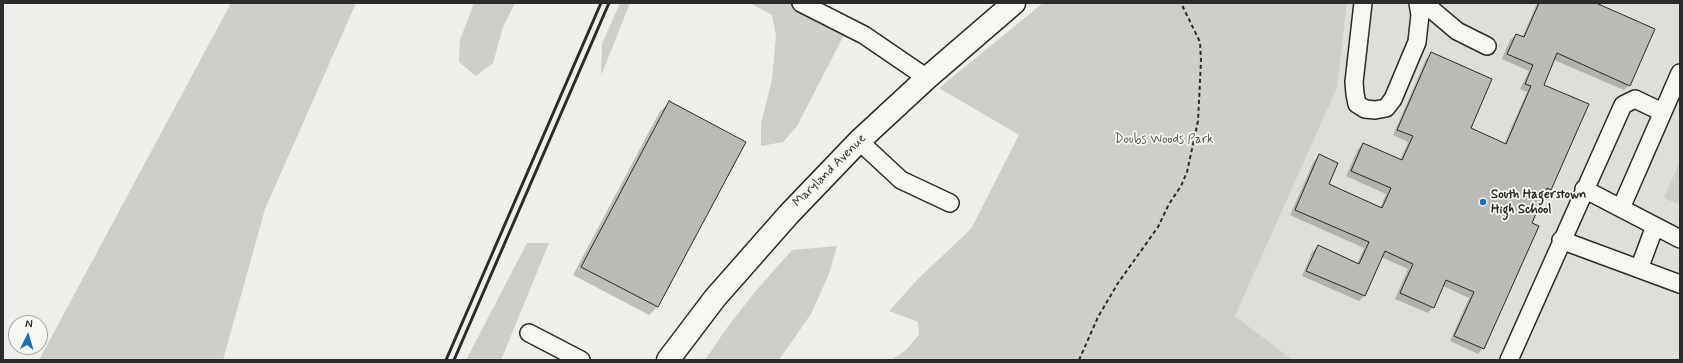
<!DOCTYPE html>
<style>
body{margin:0}
#map{position:relative;width:1683px;height:363px;overflow:hidden;background:#eeeeea;font-family:Mynerve,sans-serif}
canvas{display:block}
.frame{position:absolute;inset:0;border:4px solid #2b2b2b;pointer-events:none}
.north{position:absolute;left:8px;top:315px;width:40px;height:40px;box-sizing:border-box;background:#f6f6f2;border:1px solid #a5a5a2;border-radius:50%;rotate:5deg;font-size:11px;font-weight:700;line-height:16px;text-align:center;color:#2b2b2b}
.north::after{content:'';display:block;margin:auto;width:14px;height:18px;background:#1f6fb2;clip-path:polygon(50% 0,100% 100%,50% 72%,0 100%)}
</style>
<div id="map">
<canvas width="1683" height="363"></canvas>
<div class="frame"></div>
<div class="north">N</div>
</div>
<script>
const ctx = document.querySelector('canvas').getContext('2d');
ctx.lineJoin = 'round';
function fill(path, color) {
  ctx.fillStyle = color;
  ctx.fill(path, 'evenodd');
}
function shape(rows) {
  const path = new Path2D();
  for (const r of rows) {
    path.moveTo(r[0], r[1]);
    for (let i = 2; i < r.length; i += 2) path.lineTo(r[i], r[i + 1]);
  }
  return path;
}
function strokePath(path, color, width, dash) {
  ctx.strokeStyle = color;
  ctx.lineWidth = width;
  ctx.lineCap = dash ? 'butt' : 'round';
  ctx.setLineDash(dash || []);
  ctx.stroke(path);
}
function label(font, color, halo, rows, align = 'center') {
  ctx.font = font + ' Mynerve,sans-serif';
  ctx.lineWidth = 3.5;
  ctx.setLineDash([]);
  ctx.textBaseline = 'middle';
  ctx.strokeStyle = halo;
  ctx.fillStyle = color;
  for (const [text, x, y, turn = 0] of rows) {
    ctx.save();
    ctx.translate(x, y);
    ctx.rotate((+turn || 0) * Math.PI / 180);
    ctx.textAlign = isNaN(turn) ? turn : align;
    if (halo) ctx.strokeText(text, 0, 0);
    ctx.fillText(text, 0, 0);
    ctx.restore();
  }
}
fill(shape([
 [1347,3,1680,3,1680,360,1293,360,1235,316,1337,88]
]), '#dededb');
fill(shape([
 [231,3,356,3,265,209,223,360,39,360],
 [474,3,515,3,503,27,493,63,476,76,459,62,460,40],
 [620,3,630,3,601,76,602,44],
 [750,3,789,3,845,33,797,126,783,142,761,146,761,123,772,80,776,36,772,15],
 [1043,3,1347,3,1337,88,1235,316,1293,360,891,360,905,351,919,335,918,322,889,311,919,278,971,229,1019,135,939,88],
 [1680,161,1680,205,1664,198],
 [527,243,549,243,501,360,466,360],
 [837,246,829,274,811,314,779,360,705,360,726,329,754,293,792,250]
]), '#cececa');
fill(shape([
 [1537,3,1594,3,1629,85,1624,90,1554,60,1542,85,1551,189,1544,194,1531,224,1483,348,1478,354,1450,341,1469,298,1443,286,1433,307,1428,313,1395,299,1408,269,1381,257,1364,296,1359,301,1302,276,1312,252,1318,246,1357,264,1364,248,1290,215,1314,161,1320,155,1328,185,1380,208,1386,194,1346,176,1358,149,1363,144,1400,160,1408,142,1393,135,1426,59,1432,54,1469,129,1504,144,1527,92,1520,89,1529,71,1502,59,1510,40,1516,35,1522,38],
 [669,103,744,142,657,307,649,315,573,275,660,111]
]), '#0003');
const building = shape([
 [1539,3,1596,3,1655,29,1630,86,1557,53,1544,85,1589,104,1551,190,1547,188,1532,223,1539,226,1484,349,1454,336,1474,292,1446,280,1434,308,1400,293,1413,264,1385,251,1365,296,1306,271,1318,245,1359,264,1369,242,1295,210,1319,154,1338,163,1329,184,1382,208,1391,188,1351,171,1363,143,1402,160,1413,136,1397,130,1431,52,1492,79,1471,128,1506,144,1531,86,1525,84,1533,65,1507,54,1516,34,1524,37,1539,3],
 [669,101,746,142,658,307,581,267,669,101]
]);
fill(building, '#babab7');
strokePath(building, '#2b2b2b', 1);
const minor = shape([
 [801,3,864,35,927,78],
 [1363,3,1354,82,1355,94,1357,104,1365,109,1375,110,1386,108,1393,99,1417,42,1420,15,1418,3],
 [1424,3,1457,31,1487,46],
 [859,141,901,180,950,203],
 [1584,189,1680,239],
 [1621,208,1680,73],
 [1561,240,1680,284],
 [1639,269,1655,226],
 [529,333,581,360],
 [1509,360,1623,105,1635,99,1662,112]
]);
const major = shape([
 [668,360,715,298,789,214,859,141,927,78,1014,3]
]);
strokePath(minor, '#2b2b2b', 20);
strokePath(major, '#2b2b2b', 25);
strokePath(shape([
 [1079,360,1098,317,1118,283,1158,227,1169,204,1181,186,1187,172,1198,121,1201,61,1200,42,1181,3]
]), '#2b2b2b', 2, [4, 3]);
strokePath(minor, '#f6f6f2', 17);
strokePath(major, '#f6f6f2', 22);
strokePath(shape([
 [446,360,601,3],
 [454,360,609,3]
]), '#2b2b2b', 3);
for (const [x, y, r, color] of [
 [1483,202,4,"#1f6fb2"]
]) {
  const dot = new Path2D();
  dot.arc(x, y, r, 0, 2 * Math.PI);
  ctx.fillStyle = color;
  ctx.fill(dot);
  strokePath(dot, '#f6f6f2', 1.5);
}
label('13px', '#545453', '#f6f6f2', [
 ["Doubs Woods Park",1164,140]
]);
label('13px', '#2b2b2b', '#f6f6f2', [
 ["Maryland Avenue",830,171,-45]
]);
label('bold 13px', '#2b2b2b', '#f6f6f2', [
 ["South Hagerstown",1491,195],
 ["High School",1491,210]
], 'left');
</script>
